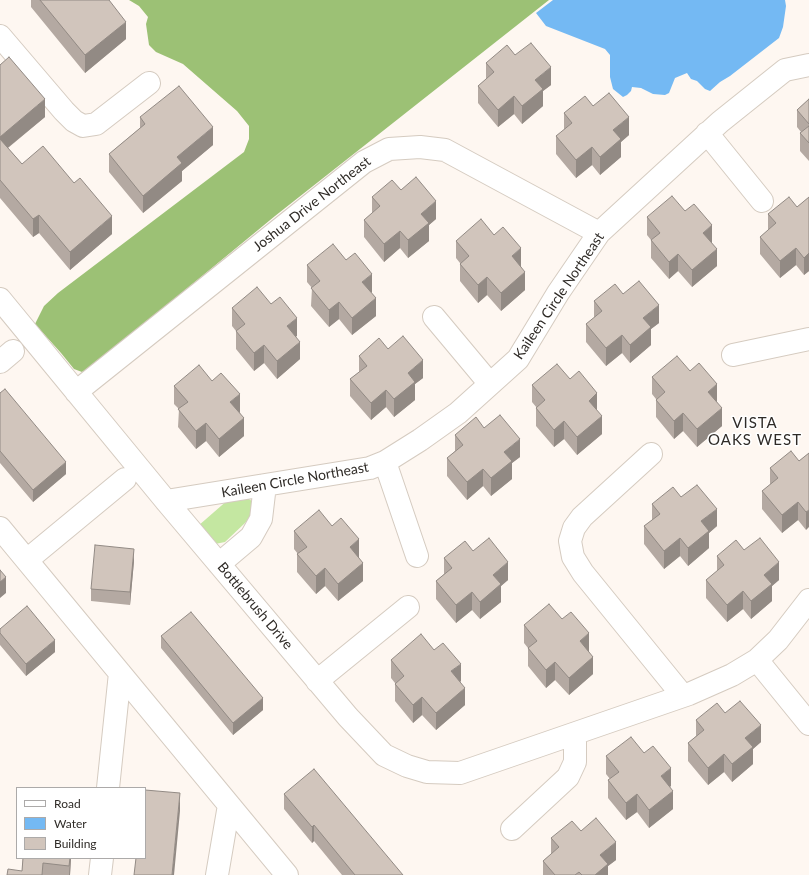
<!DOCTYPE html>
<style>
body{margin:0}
#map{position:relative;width:809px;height:875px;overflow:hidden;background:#fef7f1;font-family:Lato,sans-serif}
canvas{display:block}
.legend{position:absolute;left:16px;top:787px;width:130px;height:72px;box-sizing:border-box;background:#fff;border:1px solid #acaaa9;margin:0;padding:5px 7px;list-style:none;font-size:12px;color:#2f2b27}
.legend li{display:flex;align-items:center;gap:8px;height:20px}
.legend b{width:20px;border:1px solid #acaaa9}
</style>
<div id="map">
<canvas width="809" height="875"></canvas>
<ul class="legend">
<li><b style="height:5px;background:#fff"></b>Road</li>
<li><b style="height:11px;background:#74b9f3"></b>Water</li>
<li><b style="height:11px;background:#d1c5bc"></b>Building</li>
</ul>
</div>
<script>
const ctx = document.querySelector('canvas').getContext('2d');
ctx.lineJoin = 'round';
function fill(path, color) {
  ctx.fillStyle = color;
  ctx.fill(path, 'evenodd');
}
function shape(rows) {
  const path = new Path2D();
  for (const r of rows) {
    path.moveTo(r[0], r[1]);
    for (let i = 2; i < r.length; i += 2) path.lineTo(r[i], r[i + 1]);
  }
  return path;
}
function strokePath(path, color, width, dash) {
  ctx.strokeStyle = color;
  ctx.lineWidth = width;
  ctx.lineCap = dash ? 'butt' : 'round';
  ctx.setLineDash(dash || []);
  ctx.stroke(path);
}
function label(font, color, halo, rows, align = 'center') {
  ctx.font = font + ' Lato,sans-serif';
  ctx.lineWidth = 3;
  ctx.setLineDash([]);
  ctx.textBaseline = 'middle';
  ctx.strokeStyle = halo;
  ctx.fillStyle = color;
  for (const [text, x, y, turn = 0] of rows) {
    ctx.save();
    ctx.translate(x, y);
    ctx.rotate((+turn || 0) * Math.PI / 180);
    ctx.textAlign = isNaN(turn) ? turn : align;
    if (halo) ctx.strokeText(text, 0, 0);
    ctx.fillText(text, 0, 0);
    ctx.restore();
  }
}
fill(shape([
 [244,496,255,503,254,512,245,523,225,542,215,544,198,526,229,499]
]), '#c4e7a1');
fill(shape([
 [129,0,549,0,275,216,93,366,82,372,74,369,61,353,35,324,44,306,58,293,244,152,249,139,249,126,237,111,183,64,156,52,149,45,146,24,148,17,139,6]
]), '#9cc175');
fill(shape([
 [553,0,785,0,786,6,783,27,779,38,730,76,720,82,710,91,705,89,697,81,691,79,687,73,675,78,669,93,665,95,653,94,641,88,632,87,631,91,627,95,623,97,613,89,610,77,610,55,605,49,546,26,536,13]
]), '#74b9f3');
const minor = shape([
 [0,36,64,111,74,121,83,126,96,124,149,83],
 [707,133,762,201],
 [0,299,166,501,348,717,384,755,407,766,427,772,460,773,689,694,732,675,757,660,778,640,809,600],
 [434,317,490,384],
 [733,355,809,339],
 [0,362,13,351],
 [76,392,364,162,389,149,420,147,445,150,599,233],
 [651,454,582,517,574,528,570,541,573,557,583,573,683,696],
 [385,462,417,556],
 [166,501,370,468,385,462,420,440,458,413,518,359,558,293,599,233,720,122,785,70,809,65],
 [0,528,287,875],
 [27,560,125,479],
 [219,564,251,537,261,519,265,485],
 [757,660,809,724],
 [317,681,408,607],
 [108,788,120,673],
 [512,829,568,777,575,762,575,734],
 [100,875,102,858],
 [217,875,229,805]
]);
strokePath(minor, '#d5cbc0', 24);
strokePath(minor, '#fff', 22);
fill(shape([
 [31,0,109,0,126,39,85,73,31,7],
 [515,55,551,85,543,91,543,106,522,124,514,114,498,127,478,103,478,86,486,79,486,63],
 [0,65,45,117,8,148,22,164,112,234,70,270,39,233,33,237,0,198],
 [809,99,809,161,800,151,800,133,801,132,797,127,797,110],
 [593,106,629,135,621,142,621,157,600,175,592,165,576,178,556,154,556,136,564,130,564,113],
 [140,117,213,145,182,171,182,181,143,213,109,172,109,154,140,128],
 [401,190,436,219,429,225,429,241,408,258,400,248,384,262,364,237,364,220,372,213,372,197],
 [809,197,809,271,804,275,796,265,780,278,760,254,760,237,768,230,768,214,797,207],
 [647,217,712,243,717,266,692,287,678,271,669,279,651,258,651,240,647,235],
 [456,241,521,266,525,290,501,311,487,295,478,303,460,281,460,263,456,258],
 [307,265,372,292,371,293,376,316,352,335,339,319,329,327,311,306,312,288,307,282],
 [623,294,659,323,651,329,651,345,630,363,622,353,606,366,586,342,586,324,594,318,594,301],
 [232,308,297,336,296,336,300,359,277,379,264,363,254,371,236,349,236,331,232,326],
 [388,349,423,378,415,384,415,400,394,417,386,407,371,420,350,396,350,379,359,372,359,356],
 [652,377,717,402,722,426,697,447,683,431,674,439,656,417,656,399,652,394],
 [532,385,597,411,602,434,577,455,564,439,554,447,536,426,536,408,537,408,532,402],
 [174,386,240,412,244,436,219,457,206,441,196,449,178,427,179,409,174,404],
 [0,393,66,474,33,502,0,463],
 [484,428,520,457,512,463,512,479,491,496,483,486,467,500,447,476,447,458,455,451,455,435],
 [809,453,806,530,798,520,782,533,762,509,762,491,770,485,770,468,799,461],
 [681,497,717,526,709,533,709,548,688,566,680,556,664,569,644,544,644,526,652,520,652,504],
 [294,531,359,557,363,581,338,601,325,586,316,594,297,572,297,554,298,554,294,549],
 [744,550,779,580,772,586,772,601,751,619,743,609,727,622,706,598,706,580,717,571,717,556],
 [473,551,508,580,501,586,501,602,480,619,472,610,456,623,436,599,436,581,444,574,444,558],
 [134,561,130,605,91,601,91,589],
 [524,625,589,651,593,674,569,695,555,680,546,688,528,666,528,648,524,643],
 [0,629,55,652,26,676,0,645],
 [161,636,263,710,233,735,161,648],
 [391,660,461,681,460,682,465,705,436,730,422,715,413,723,395,701,395,683,391,678],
 [725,713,761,742,753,749,753,764,732,782,724,772,708,785,688,761,688,743,696,736,696,720],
 [606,756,671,786,670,787,673,809,649,828,637,812,626,820,608,798,608,780,610,779,606,774],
 [284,794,403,875,342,875,314,841,312,843,284,809],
 [581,831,616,860,608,866,608,875,543,875,543,861,551,854,551,838],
 [23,858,71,858,70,875,7,875,22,871]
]), '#b4a9a2');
fill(shape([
 [126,22,126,39,85,73,85,55],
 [551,67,551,85,543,91,543,106,522,124,522,106,535,80],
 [514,96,514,114,498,127,498,110],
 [45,99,45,117,0,154,0,137],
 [629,117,629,135,621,142,621,157,600,175,600,157,613,130],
 [213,127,213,145,182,171,182,181,143,213,143,196,177,157],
 [592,147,592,165,576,178,576,160],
 [436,201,436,219,429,225,429,241,408,258,408,240,421,214],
 [39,215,39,233,33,237,33,219],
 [112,216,112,234,70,270,70,252],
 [712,225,712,243,703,251,703,233],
 [400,231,400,248,384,262,384,244],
 [521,248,521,266,512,274,512,256],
 [796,248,796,265,780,278,780,261],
 [717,249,717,266,692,287,692,270],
 [809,253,809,271,804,275,804,258],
 [678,254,678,271,669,279,669,262],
 [525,272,525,290,501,311,501,293],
 [372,274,372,292,362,300,362,282],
 [487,277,487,295,478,303,478,285],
 [376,298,376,316,352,335,352,318],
 [339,302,339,319,329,327,329,310],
 [659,305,659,323,651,329,651,345,630,363,630,345,643,318],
 [297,318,297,336,287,343,287,326],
 [622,335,622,353,606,366,606,348],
 [300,342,300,359,277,379,277,361],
 [264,345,264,363,254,371,254,353],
 [423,360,423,378,415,384,415,400,394,417,394,399,408,373],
 [717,384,717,402,708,410,708,392],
 [386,390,386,407,371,420,371,403],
 [597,393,597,411,589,418,589,401],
 [240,394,240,412,230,420,230,402],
 [722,408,722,426,697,447,697,429],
 [683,413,683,431,674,439,674,421],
 [602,416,602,434,577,455,577,437],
 [244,418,244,436,219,457,219,439],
 [564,421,564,439,554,447,554,430],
 [206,423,206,441,196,449,196,431],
 [520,439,520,457,512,463,512,479,491,496,491,478,504,452],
 [66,462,66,474,33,502,33,490],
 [483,469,483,486,467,500,467,482],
 [798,502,798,520,782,533,782,515],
 [717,509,717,526,709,533,709,548,688,566,688,548,701,521],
 [809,510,809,527,806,530,806,512],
 [680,538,680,556,664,569,664,551],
 [359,539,359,557,350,565,350,547],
 [134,549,134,561,130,605,130,592],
 [508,562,508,580,501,586,501,602,480,619,480,602,493,575],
 [779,562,779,580,772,586,772,601,751,619,751,601,764,575],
 [363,563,363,581,338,601,338,584],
 [325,568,325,586,316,594,316,576],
 [6,577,6,593,0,598,0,582],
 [743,591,743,609,727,622,727,605],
 [472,592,472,610,456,623,456,605],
 [589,633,589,651,580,659,580,641],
 [55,640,55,652,26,676,26,664],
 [593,657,593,674,569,695,569,678],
 [555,662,555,680,546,688,546,670],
 [461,664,461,681,451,689,451,671],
 [465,688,465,705,436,730,436,713],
 [422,697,422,715,413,723,413,705],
 [263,698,263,710,233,735,233,723],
 [761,725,761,742,753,749,753,764,732,782,732,764,745,738],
 [724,754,724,772,708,785,708,768],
 [671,768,671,786,661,793,661,776],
 [673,791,673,809,649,828,649,810],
 [180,793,180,811,174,875,172,875],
 [637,794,637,812,626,820,626,803],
 [314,825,314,841,312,843,312,827],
 [616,842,616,860,608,866,608,875,595,875,600,855],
 [70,858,71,858,70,875,69,875]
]), '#928a84');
const building = shape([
 [40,0,109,0,126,22,85,55,40,0],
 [531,43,551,67,535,80,543,89,522,106,514,96,498,110,478,86,494,72,486,63,507,45,515,55,531,43],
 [9,57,45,99,0,137,0,65,9,57],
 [179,86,213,127,177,157,182,163,143,196,109,154,145,124,140,117,179,86],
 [609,93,629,117,613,130,621,139,600,157,592,147,576,160,556,136,572,123,564,113,585,96,593,106,609,93],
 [809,99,809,124,797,110,809,99],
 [809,126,809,143,800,133,809,126],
 [0,139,22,164,43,146,74,183,80,178,112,216,70,252,39,215,33,219,0,180,0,139],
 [416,177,436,201,421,214,429,223,408,240,400,231,384,244,364,220,380,206,372,197,392,180,401,190,416,177],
 [672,196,685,211,694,204,712,225,703,233,717,249,692,270,678,254,669,262,651,240,660,233,647,217,672,196],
 [789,197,797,207,809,197,809,253,804,258,796,248,780,261,760,237,776,223,768,214,789,197],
 [481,219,494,235,503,227,521,248,512,256,525,272,501,293,487,277,478,285,460,264,469,256,456,241,481,219],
 [333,244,346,260,355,253,372,274,362,282,376,298,352,318,339,302,329,310,311,288,320,281,307,265,333,244],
 [639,281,659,305,643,318,651,327,630,345,622,335,606,348,586,324,602,311,594,301,615,284,623,294,639,281],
 [257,287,271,304,280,297,297,318,287,326,300,342,277,361,264,345,254,353,236,331,245,324,232,308,257,287],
 [403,336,423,360,408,373,415,382,394,399,386,390,371,403,350,379,367,366,359,356,379,338,388,349,403,336],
 [677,356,690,371,699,363,717,384,708,392,722,408,697,429,683,413,674,421,656,400,665,392,652,377,677,356],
 [557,364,570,379,579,371,597,393,589,401,602,416,577,437,564,421,554,430,536,408,545,400,532,385,557,364],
 [199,365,212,381,221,373,240,394,230,402,244,418,219,439,206,423,196,431,178,409,188,402,174,386,199,365],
 [5,389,66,462,33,490,0,451,0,393,5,389],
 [500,415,520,439,504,452,512,461,491,478,483,469,467,482,447,458,463,445,455,435,476,417,484,428,500,415],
 [791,451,799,461,809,453,809,510,806,512,798,502,782,515,762,491,778,478,770,468,791,451],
 [697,485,717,509,701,521,709,531,688,548,680,538,664,551,644,526,660,514,652,504,673,487,681,497,697,485],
 [319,510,332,526,341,518,359,539,350,547,363,563,338,584,325,568,316,576,297,554,307,547,294,531,319,510],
 [489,538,508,562,493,575,501,584,480,602,472,592,456,605,436,581,452,568,444,558,465,541,473,551,489,538],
 [760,538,779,562,764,575,772,584,751,601,743,591,727,605,706,580,724,565,717,556,736,540,744,550,760,538],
 [95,545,134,549,130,592,91,589,95,545],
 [0,570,6,577,0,582,0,570],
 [549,604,562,619,571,612,589,633,580,641,593,657,569,678,555,662,546,670,528,648,537,641,524,625,549,604],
 [27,606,55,640,26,664,0,633,0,629,27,606],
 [191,612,263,698,233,723,161,636,191,612],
 [421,634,434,650,443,643,461,664,451,671,465,688,436,713,422,697,413,705,395,684,404,676,391,660,421,634],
 [740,701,761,725,745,738,753,747,732,764,724,754,708,768,688,743,704,730,696,720,717,703,725,713,740,701],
 [631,737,644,753,653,746,671,768,661,776,673,791,649,810,637,794,626,803,608,780,619,772,606,756,631,737],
 [314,769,403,875,355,875,314,825,312,827,284,794,314,769],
 [145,790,180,793,172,875,134,875,136,858,145,858,145,790],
 [596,818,616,842,600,855,608,864,595,875,582,875,579,872,575,875,555,875,543,861,559,847,551,838,572,821,581,831,596,818],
 [23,858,70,858,69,866,43,863,42,875,7,875,8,869,22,871,23,858]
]);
fill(building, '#d1c5bc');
strokePath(building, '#928a84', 1);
label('14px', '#2f2b27', '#fff', [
 ["Joshua Drive Northeast",312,204,-38],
 ["Kaileen Circle Northeast",559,296,-56],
 ["Kaileen Circle Northeast",295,480,-10],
 ["Bottlebrush Drive",255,606,50]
]);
ctx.letterSpacing = '1px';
label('15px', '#2f2b27', '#fff', [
 ["VISTA",755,423],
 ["OAKS WEST",755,440]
]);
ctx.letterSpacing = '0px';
</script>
